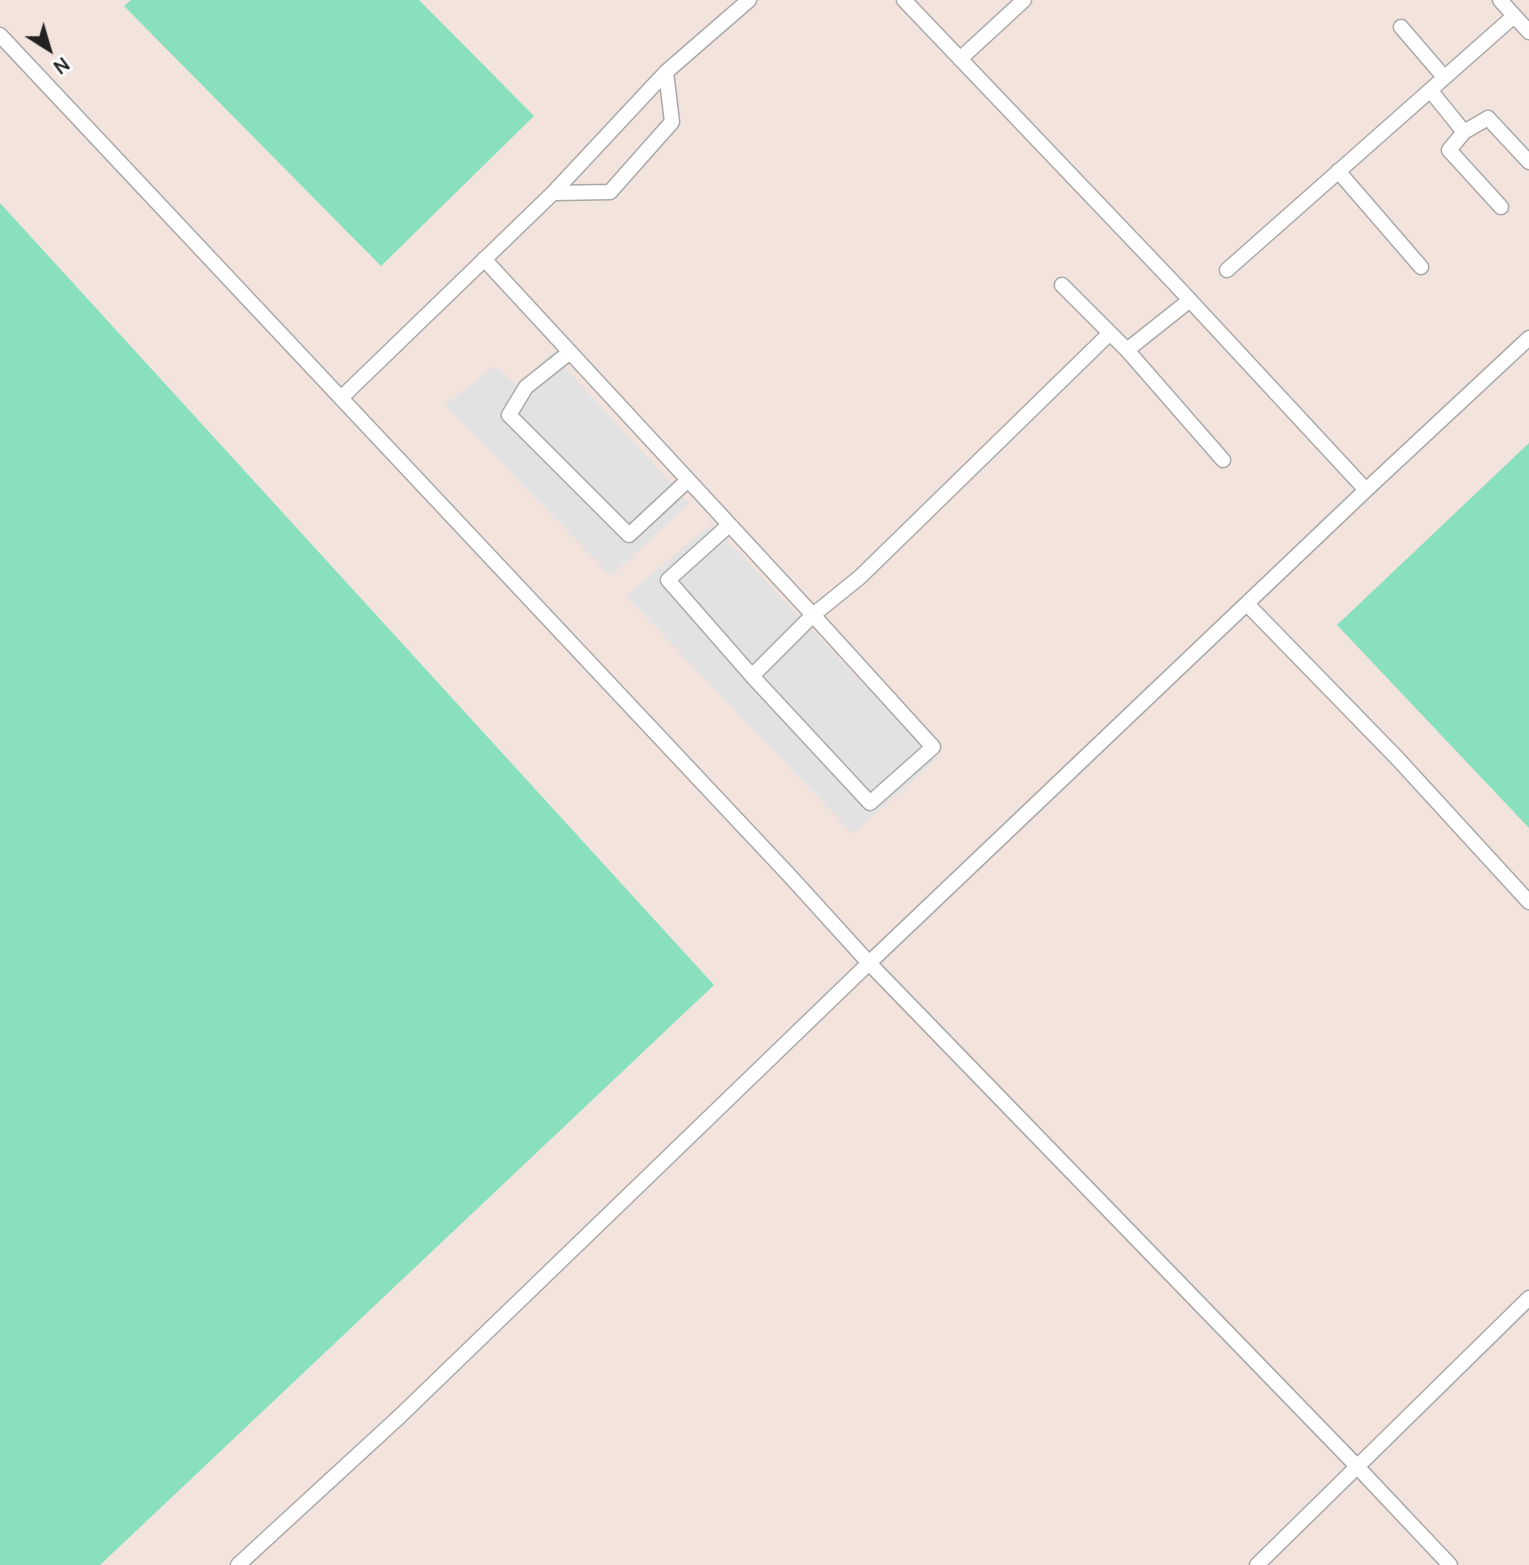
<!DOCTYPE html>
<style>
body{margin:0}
#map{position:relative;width:1529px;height:1565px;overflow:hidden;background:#f2efe9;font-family:Manrope,sans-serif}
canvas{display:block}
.north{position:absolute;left:14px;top:14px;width:70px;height:70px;-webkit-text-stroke:5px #fff;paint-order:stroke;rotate:143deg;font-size:19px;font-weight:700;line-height:28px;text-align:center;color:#222}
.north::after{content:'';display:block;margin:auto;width:24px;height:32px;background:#222;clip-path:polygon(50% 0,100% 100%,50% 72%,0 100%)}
</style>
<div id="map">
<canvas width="1529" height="1565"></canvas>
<div class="north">N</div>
</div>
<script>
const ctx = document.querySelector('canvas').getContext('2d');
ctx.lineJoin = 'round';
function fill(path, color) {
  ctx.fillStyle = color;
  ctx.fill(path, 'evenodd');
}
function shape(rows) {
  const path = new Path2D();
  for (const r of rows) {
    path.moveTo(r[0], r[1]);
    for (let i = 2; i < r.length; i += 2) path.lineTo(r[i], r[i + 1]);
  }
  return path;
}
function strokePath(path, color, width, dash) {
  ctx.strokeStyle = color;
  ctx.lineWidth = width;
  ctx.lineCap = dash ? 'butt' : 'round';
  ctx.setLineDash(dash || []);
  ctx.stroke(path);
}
fill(shape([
 [0,0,1529,0,1529,1565,0,1565]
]), '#f3e3dd');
fill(shape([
 [131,0,419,0,534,116,381,266,124,6],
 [0,203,714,985,100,1565,0,1565],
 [1529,443,1529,828,1337,625]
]), '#88e0be');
fill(shape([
 [552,353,689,503,611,576,445,405,495,366,518,386],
 [712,524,935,760,853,834,626,596]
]), '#e2e2e2');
const service = shape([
 [904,0,1174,283,1366,490,869,963,1349,1458,1450,1565],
 [1500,0,1529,32],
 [1401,27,1444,77],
 [0,35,789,875,869,963,399,1417,238,1565],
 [960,59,1024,0],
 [1430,90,1464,132,1449,150,1501,207],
 [1464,132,1488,118,1529,162],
 [1338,171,1421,267],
 [553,193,666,72],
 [484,259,813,615,860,577,1110,333],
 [1227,270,1514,16],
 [1062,285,1127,350,1190,300],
 [1127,350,1223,460],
 [570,352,526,387,509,415,629,535,688,480],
 [341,398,553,193,610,192,672,122,666,72,749,0],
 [1366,490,1529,338],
 [729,525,668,580,752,676,813,615,933,747,870,803,752,676],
 [1247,604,1397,758,1529,902],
 [1257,1565,1529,1298]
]);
strokePath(service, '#a9a9a9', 17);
strokePath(service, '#fff', 14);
</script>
